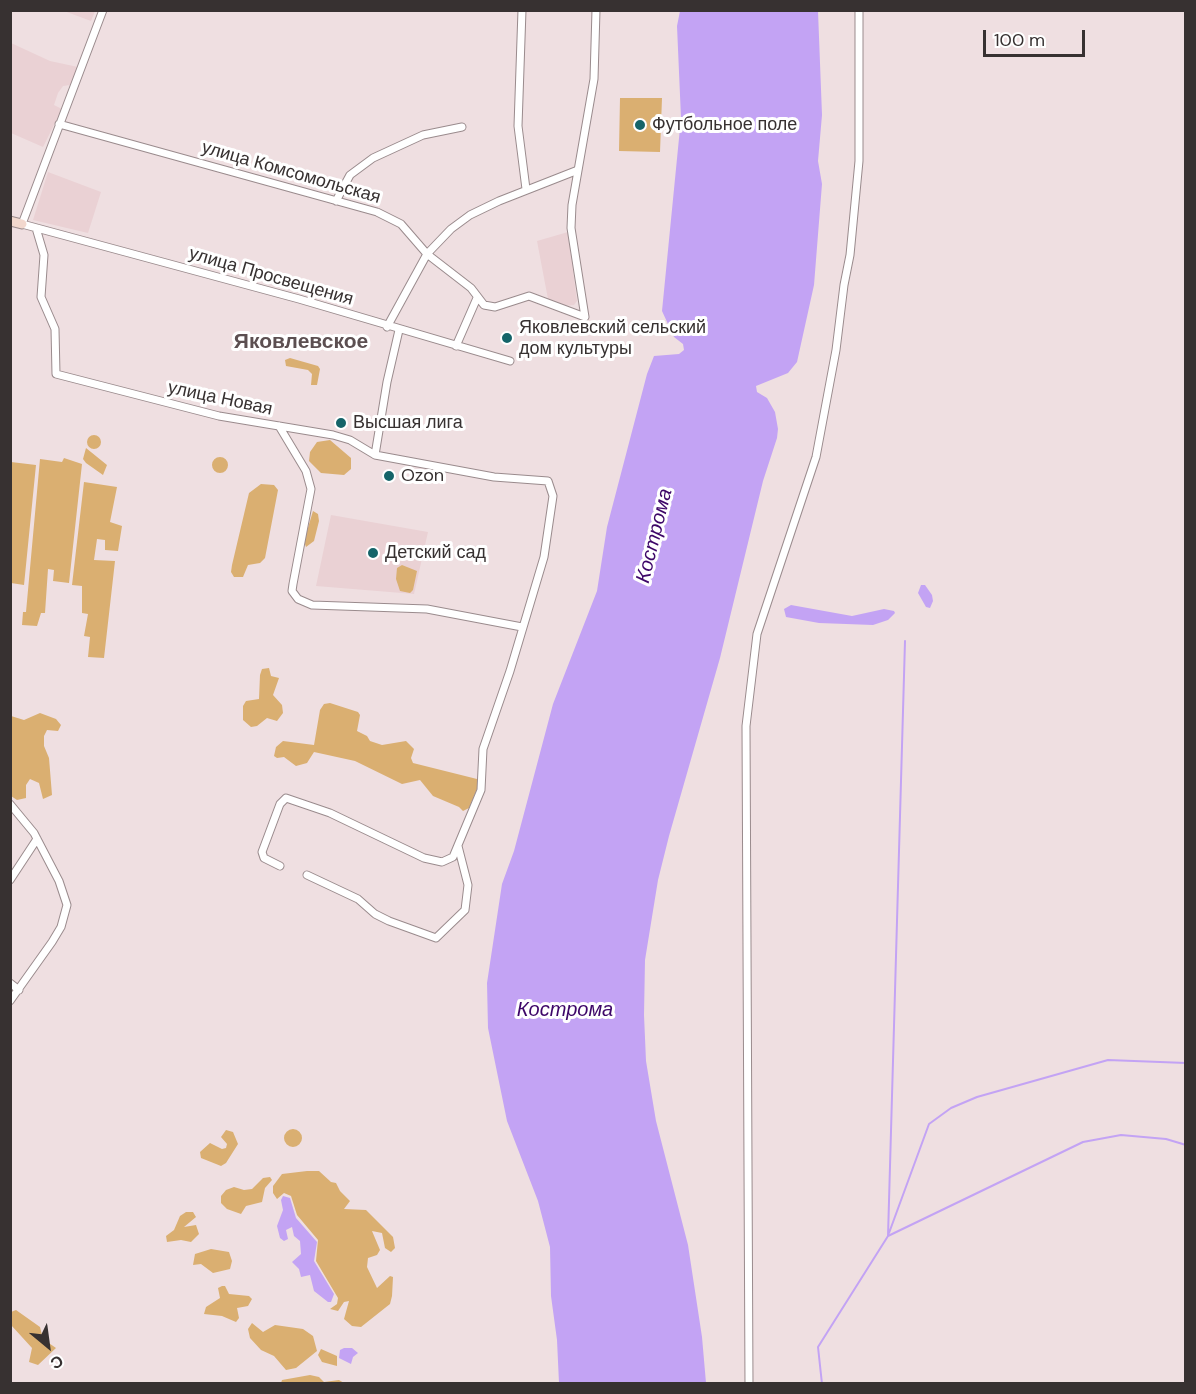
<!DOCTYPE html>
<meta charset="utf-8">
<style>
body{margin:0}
#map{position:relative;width:1196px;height:1394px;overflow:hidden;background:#efdfe1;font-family:"DM Sans",sans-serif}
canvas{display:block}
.frame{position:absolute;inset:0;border:12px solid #373131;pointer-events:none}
.north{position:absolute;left:18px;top:1316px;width:60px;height:60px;-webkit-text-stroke:4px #fff;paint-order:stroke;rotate:151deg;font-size:16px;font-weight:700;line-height:24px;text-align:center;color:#373131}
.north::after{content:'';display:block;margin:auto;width:21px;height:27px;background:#373131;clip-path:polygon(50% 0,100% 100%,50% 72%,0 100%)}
.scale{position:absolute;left:983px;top:30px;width:102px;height:27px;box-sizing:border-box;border:3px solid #373131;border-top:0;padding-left:8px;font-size:18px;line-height:21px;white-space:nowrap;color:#373131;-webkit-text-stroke:4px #fff;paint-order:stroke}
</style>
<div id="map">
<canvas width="1196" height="1394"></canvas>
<div class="frame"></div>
<div class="north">С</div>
<div class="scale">100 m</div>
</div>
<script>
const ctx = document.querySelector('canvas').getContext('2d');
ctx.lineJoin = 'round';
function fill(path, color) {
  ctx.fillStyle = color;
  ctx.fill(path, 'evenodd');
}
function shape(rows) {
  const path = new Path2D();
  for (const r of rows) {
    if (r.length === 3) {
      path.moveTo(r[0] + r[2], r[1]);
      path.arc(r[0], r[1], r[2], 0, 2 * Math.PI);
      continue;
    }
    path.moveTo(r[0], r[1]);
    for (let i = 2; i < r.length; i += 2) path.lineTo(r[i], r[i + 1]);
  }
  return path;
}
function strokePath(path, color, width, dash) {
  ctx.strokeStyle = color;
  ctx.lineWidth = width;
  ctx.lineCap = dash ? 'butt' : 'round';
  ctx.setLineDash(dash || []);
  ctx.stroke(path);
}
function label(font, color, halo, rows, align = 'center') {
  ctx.font = font + ' "DM Sans",sans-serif';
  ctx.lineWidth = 6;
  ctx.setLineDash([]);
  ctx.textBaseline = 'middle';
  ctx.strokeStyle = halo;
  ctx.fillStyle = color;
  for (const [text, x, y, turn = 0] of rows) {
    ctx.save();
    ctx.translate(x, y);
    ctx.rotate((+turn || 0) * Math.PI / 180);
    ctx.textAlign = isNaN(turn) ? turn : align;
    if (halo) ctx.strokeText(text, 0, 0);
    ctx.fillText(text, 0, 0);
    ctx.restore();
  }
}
fill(shape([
 [64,11,95,11,91,21],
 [11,43,50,61,78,67,70,85,63,86,58,93,54,105,62,109,43,147,11,133],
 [48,172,101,192,88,233,33,220],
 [568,232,577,301,574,305,564,306,548,299,537,241],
 [331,515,428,532,414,594,316,586]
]), '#ead1d4');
fill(shape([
 [620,98,662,98,660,152,619,151],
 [290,358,318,366,320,369,317,385,311,385,312,374,308,370,286,366,285,360],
 [94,442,7],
 [330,440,351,458,351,469,344,475,321,473,309,461,310,452,317,442],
 [86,448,107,465,103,475,86,463,83,459],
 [220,465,8],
 [64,458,82,464,69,583,53,581,54,570,48,569,45,613,41,613,37,626,22,625,23,612,26,612,40,459,62,462],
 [11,462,36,465,24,585,11,583],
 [84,482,117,487,110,522,122,526,118,551,105,550,105,540,97,539,94,560,115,561,104,658,88,657,90,637,84,636,88,614,82,613,82,586,72,585],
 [261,484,274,485,278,490,265,558,260,563,248,565,243,577,234,577,231,572,232,565,249,493],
 [313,511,318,514,319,521,314,541,306,547,304,541],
 [402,565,417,571,413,590,410,593,400,591,396,579,397,568],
 [269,668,271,676,279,678,273,695,282,705,283,713,277,721,267,718,257,726,251,727,243,720,243,706,246,701,259,699,260,675,262,669],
 [330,703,358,712,360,715,357,731,367,736,370,741,382,745,406,741,414,749,411,758,413,763,477,779,479,784,469,808,463,811,459,807,433,796,420,780,402,784,355,761,314,752,307,763,296,766,284,757,277,758,274,756,276,747,283,741,314,745,320,710,324,704],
 [40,713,56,719,61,725,58,731,47,730,44,736,44,746,49,758,52,795,43,799,39,783,30,779,26,785,26,798,17,800,11,796,11,716,24,720],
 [293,1138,9],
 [226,1130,233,1132,238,1144,226,1163,221,1166,201,1158,200,1152,210,1143,222,1149,226,1148,227,1144,221,1137],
 [307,1171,319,1171,331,1182,336,1183,340,1191,350,1201,344,1209,366,1210,393,1237,395,1248,391,1252,385,1248,382,1233,372,1231,380,1250,377,1255,368,1258,367,1267,377,1288,390,1276,393,1277,392,1296,390,1304,361,1327,352,1326,344,1319,349,1301,344,1302,338,1311,330,1309,337,1304,338,1298,316,1261,318,1240,297,1215,291,1196,284,1193,277,1199,273,1193,273,1186,282,1174],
 [270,1177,272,1180,265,1188,262,1202,246,1206,241,1214,227,1209,221,1203,221,1196,226,1190,234,1187,244,1190,252,1189,263,1178],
 [186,1212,193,1212,196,1217,184,1227,196,1225,199,1234,191,1242,181,1240,167,1242,166,1236,174,1230,180,1216],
 [211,1249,229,1252,232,1261,230,1269,213,1273,201,1264,193,1265,195,1254],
 [222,1286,225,1286,229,1294,249,1296,252,1299,248,1306,237,1308,239,1318,236,1322,222,1316,204,1314,206,1307,220,1298,218,1288],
 [16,1310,40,1327,43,1339,56,1348,38,1365,29,1362,32,1348,11,1325,11,1312],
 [252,1323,263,1332,275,1325,303,1329,313,1336,317,1351,296,1368,286,1370,274,1356,261,1350,250,1338,248,1329],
 [321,1349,337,1356,337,1366,322,1362,318,1355],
 [310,1375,319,1377,324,1382,339,1380,344,1383,281,1383,282,1380]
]), '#daaf71');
fill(shape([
 [680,11,818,11,822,115,818,161,822,184,814,285,797,362,788,373,756,386,757,392,767,398,775,412,778,429,777,438,763,481,720,658,669,836,658,880,645,960,644,1015,646,1061,656,1121,688,1245,702,1337,706,1383,559,1383,557,1340,551,1296,550,1247,538,1201,507,1121,488,1028,487,983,502,884,514,851,553,704,597,591,607,527,647,374,654,356,679,354,684,350,683,344,674,337,662,311,681,118,677,26],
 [921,585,925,585,932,595,933,601,930,608,926,607,918,593],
 [791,605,852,616,884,609,894,611,895,613,888,620,873,625,819,623,786,617,784,609],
 [283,1196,290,1198,296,1218,317,1242,314,1261,334,1294,331,1302,328,1302,314,1291,310,1275,301,1277,299,1269,292,1262,301,1254,300,1241,294,1236,292,1227,286,1230,288,1239,284,1241,280,1238,277,1226,283,1210,281,1200],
 [344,1348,352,1348,358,1353,353,1357,351,1364,339,1358,340,1350]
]), '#c3a3f4');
strokePath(shape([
 [889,1233,929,1124,951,1108,977,1097,1108,1060,1186,1063],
 [888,1236,905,641],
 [822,1384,818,1347,888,1236,1083,1142,1121,1135,1166,1139,1186,1145]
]), '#c3a3f4', 2);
const street = shape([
 [103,10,22,224,299,299,510,361],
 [522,10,518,126,526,189],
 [59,124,377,212,401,224,427,254,471,288,484,305,495,307,529,296,585,317,571,228,572,205,594,79,596,10],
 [336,201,350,175,373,158,423,135,462,127],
 [36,228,44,255,41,297,55,329,56,374,219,416,333,435,350,440,375,455],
 [387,327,427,254,451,229,470,215,499,201,578,170],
 [456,346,477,298],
 [279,426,306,471,311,489,293,584,292,591,298,599,312,605,427,609,522,627],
 [10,804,34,833,59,881,67,905,61,927,52,942,10,1001],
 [280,866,264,858,262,852,280,804,286,798,330,813,424,858,442,862,453,857,481,790,483,749,510,671,544,557,553,496,548,481,494,477,375,455,387,382,399,330],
 [307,875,358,899,375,914,389,921,436,938,465,910,468,885,458,846],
 [10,880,37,839],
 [10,983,19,990],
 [749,1384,746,726,757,634,816,457,836,350,844,285,850,255,859,161,859,10]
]);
const secondary = shape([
 [10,221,22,224]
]);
strokePath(street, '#9a8b8d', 9);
strokePath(secondary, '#9a8b8d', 11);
strokePath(street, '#fff', 7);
strokePath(secondary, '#f2d8ce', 9);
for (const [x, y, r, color] of [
 [640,125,6,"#156469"],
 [507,338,6,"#156469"],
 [341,423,6,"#156469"],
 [389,476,6,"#156469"],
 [373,553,6,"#156469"]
]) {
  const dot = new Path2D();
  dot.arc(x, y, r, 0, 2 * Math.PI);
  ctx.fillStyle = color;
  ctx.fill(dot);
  strokePath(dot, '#fff', 2);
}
label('18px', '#373131', '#fff', [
 ["Футбольное поле",652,125],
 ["Яковлевский сельский",519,328],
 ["дом культуры",519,349],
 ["Высшая лига",353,423],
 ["Ozon",401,476],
 ["Детский сад",385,553]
], 'left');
label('18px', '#373131', '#fff', [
 ["улица Комсомольская",291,173,16],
 ["улица Просвещения",271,277,16],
 ["улица Новая",220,399,12]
]);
label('italic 20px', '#3d0668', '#fff', [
 ["Кострома",655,536,-76],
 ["Кострома",565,1011]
]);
label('bold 21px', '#5c4f51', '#fff', [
 ["Яковлевское",301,342]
]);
</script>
